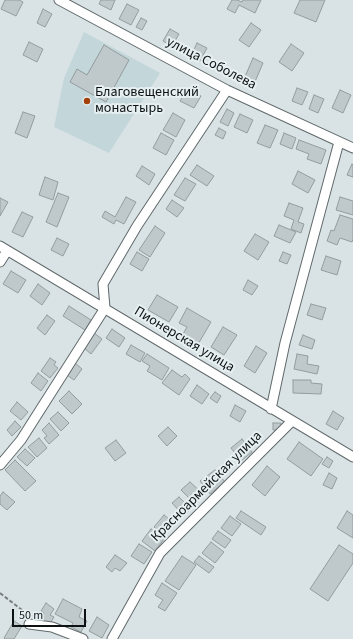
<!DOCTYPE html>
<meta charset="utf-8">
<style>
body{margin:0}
#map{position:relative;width:353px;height:639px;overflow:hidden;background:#d9e3e5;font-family:"Source Sans 3",sans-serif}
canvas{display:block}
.scale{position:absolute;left:12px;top:609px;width:74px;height:18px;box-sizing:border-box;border:2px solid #0f1213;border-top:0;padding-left:5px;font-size:12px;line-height:14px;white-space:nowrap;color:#0f1213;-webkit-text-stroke:3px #e6f0f2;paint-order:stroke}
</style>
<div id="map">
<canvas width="353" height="639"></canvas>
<div class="scale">50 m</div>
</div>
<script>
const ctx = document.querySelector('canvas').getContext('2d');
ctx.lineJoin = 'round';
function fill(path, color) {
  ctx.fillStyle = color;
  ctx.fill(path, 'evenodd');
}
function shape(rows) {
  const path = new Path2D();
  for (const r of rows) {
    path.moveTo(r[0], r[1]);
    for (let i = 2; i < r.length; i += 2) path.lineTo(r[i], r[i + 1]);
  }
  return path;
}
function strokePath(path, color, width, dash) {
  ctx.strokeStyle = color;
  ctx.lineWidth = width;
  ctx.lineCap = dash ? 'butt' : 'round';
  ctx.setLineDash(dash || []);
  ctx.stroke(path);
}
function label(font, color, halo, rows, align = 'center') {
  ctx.font = font + ' "Source Sans 3",sans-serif';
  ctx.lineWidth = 4;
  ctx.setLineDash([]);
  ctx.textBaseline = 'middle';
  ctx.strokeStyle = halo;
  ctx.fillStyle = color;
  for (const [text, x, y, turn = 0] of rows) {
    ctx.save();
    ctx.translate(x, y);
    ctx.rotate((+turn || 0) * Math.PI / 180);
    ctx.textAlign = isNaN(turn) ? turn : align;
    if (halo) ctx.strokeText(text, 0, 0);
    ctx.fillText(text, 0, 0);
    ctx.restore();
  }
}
fill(shape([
 [84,32,160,73,109,153,54,127,64,78]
]), '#c3d6da');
const building = shape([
 [5,0,19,0,23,2,16,16,1,9,5,0],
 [101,0,115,0,111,10,99,4,101,0],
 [232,0,237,0,242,2,243,0,261,0,255,13,239,5,235,13,227,9,232,0],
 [300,0,325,0,316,22,294,13,300,0],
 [127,4,139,10,131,25,119,19,127,4],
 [43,9,52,14,45,27,37,23,43,9],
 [141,18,147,21,142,30,136,27,141,18],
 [251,23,261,30,249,47,239,40,251,23],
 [170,29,179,34,172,46,163,41,170,29],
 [29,42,43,49,37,62,23,55,29,42],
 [197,43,207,48,200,61,191,56,197,43],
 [291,44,304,53,292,71,279,62,291,44],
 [104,45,129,60,106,102,70,82,77,69,87,75,104,45],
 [253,58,263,63,254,84,244,79,253,58],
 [297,88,308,92,302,105,292,101,297,88],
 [187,89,201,96,194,108,180,101,187,89],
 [340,90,351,95,343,113,332,108,340,90],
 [314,95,324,99,318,113,309,109,314,95],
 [227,109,234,113,228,126,220,122,227,109],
 [23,112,35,116,27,138,15,133,23,112],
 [173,113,185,120,176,137,163,130,173,113],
 [240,114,253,120,247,133,234,127,240,114],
 [265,125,278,130,270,148,257,143,265,125],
 [219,128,226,132,223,139,215,135,219,128],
 [161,133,174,140,166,155,153,148,161,133],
 [284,133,296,138,292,149,280,144,284,133],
 [299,140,326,150,321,164,307,159,309,154,296,149,299,140],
 [352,164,353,165,353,177,347,175,352,164],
 [197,165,214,176,207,186,190,175,197,165],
 [142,166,155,174,149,185,136,176,142,166],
 [298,171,315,180,308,193,292,184,298,171],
 [45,177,58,182,53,200,39,195,45,177],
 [185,178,196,184,185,201,174,195,185,178],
 [58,193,69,197,57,227,46,222,58,193],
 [126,197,136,202,124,224,116,220,114,224,102,217,105,211,115,217,126,197],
 [340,197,353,201,353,215,336,210,340,197],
 [0,198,8,202,0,216,0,198],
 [172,200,184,208,177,217,166,209,172,200],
 [289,203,303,208,298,222,304,224,301,233,291,229,294,220,284,216,289,203],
 [22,212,33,217,23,237,12,232,22,212],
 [340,215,353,219,353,239,352,242,340,238,337,245,327,241,331,230,334,231,340,215],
 [279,225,296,232,290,243,274,236,279,225],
 [155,226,165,233,150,257,139,250,155,226],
 [255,234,269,242,258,260,244,251,255,234],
 [57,238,69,244,63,256,51,250,57,238],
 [137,252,149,259,142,271,130,264,137,252],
 [283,252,291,255,287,264,279,261,283,252],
 [326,256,341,261,337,275,321,270,326,256],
 [11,271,26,280,18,293,3,284,11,271],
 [248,280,258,286,252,295,243,290,248,280],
 [38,284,50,293,42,305,30,296,38,284],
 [157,295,178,307,169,322,148,310,157,295],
 [311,304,326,308,322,320,307,315,311,304],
 [69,306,91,320,85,330,63,316,69,306],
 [187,308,211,322,197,346,189,341,191,339,183,334,187,327,179,323,187,308],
 [47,315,55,321,45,335,37,328,47,315],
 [223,327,237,335,224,355,211,347,223,327],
 [112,329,125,338,119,347,106,338,112,329],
 [94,333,102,339,91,354,84,348,94,333],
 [303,335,315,340,312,349,299,345,303,335],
 [131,345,145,353,140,362,126,354,131,345],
 [256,346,267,353,255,373,244,366,256,346],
 [147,354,169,368,162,380,147,371,150,366,142,361,147,354],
 [297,354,308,356,307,364,319,366,317,374,294,369,297,354],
 [50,358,56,362,54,365,58,368,50,378,41,371,50,358],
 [75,363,82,369,74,380,67,375,75,363],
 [172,370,182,377,185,374,190,379,179,395,162,383,172,370],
 [38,373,48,381,41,391,31,383,38,373],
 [293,380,311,380,311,383,322,384,321,394,293,393,293,380],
 [197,385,209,394,202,404,190,396,197,385],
 [69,391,82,404,72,414,59,401,69,391],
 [215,392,221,396,217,403,210,398,215,392],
 [17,402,28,412,21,420,10,411,17,402],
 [235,405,246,411,240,422,230,416,235,405],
 [333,411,344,418,337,430,326,424,333,411],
 [58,412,69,423,61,431,50,419,58,412],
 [15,421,21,427,12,436,7,430,15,421],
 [49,423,59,435,49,444,44,438,47,436,42,430,49,423],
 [273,423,281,423,281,430,273,430,273,423],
 [168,427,177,436,167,446,158,436,168,427],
 [39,438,47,448,37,457,28,447,39,438],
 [242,439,252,452,241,461,231,448,242,439],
 [116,440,126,453,115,461,105,448,116,440],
 [299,442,323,459,311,476,287,459,299,442],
 [25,449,35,458,27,466,17,457,25,449],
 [327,457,333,461,329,468,322,464,327,457],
 [15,460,36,481,25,491,5,470,15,460],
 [267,466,280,477,265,496,252,485,267,466],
 [215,470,225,482,210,494,200,481,215,470],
 [329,473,337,478,332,489,323,485,329,473],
 [190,482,202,493,193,502,181,490,190,482],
 [3,492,15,502,7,510,0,504,0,496,3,492],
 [179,497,191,509,184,516,172,503,179,497],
 [241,511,266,527,261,535,236,518,241,511],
 [347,511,353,515,353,538,337,528,347,511],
 [164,515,174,523,163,536,154,527,164,515],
 [230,516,241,524,232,536,221,528,230,516],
 [151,529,164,539,155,551,142,541,151,529],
 [218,531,231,540,225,548,212,539,218,531],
 [211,542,224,552,215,563,202,553,211,542],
 [139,544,152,552,144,564,131,556,139,544],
 [339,545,353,554,353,563,328,601,310,589,339,545],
 [115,555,127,563,120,571,115,568,112,572,106,567,115,555],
 [182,556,196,565,179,590,165,581,182,556],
 [199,556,214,567,209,573,194,562,199,556],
 [162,583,177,593,165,611,158,607,163,600,155,595,162,583],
 [63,599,82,609,79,617,87,621,81,632,71,627,73,623,55,614,63,599],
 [46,603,54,609,50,615,54,617,49,625,39,619,44,613,41,611,46,603],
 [97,617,109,625,102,638,89,631,97,617],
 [14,621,22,626,14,639,5,639,4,638,14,621]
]);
fill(building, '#bfc8ca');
strokePath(building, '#939d9e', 1);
const minor = shape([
 [59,0,227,90,353,148],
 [0,246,353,457],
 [0,262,7,251],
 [271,409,285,343,339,142],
 [0,465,21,440,105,308,103,284,137,226,227,90],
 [29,624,52,627,83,639],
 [112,639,160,553,292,421]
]);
strokePath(minor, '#61696b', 11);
strokePath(shape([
 [0,593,22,610,26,617]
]), '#777d7f', 2, [4, 2]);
strokePath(minor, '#fff', 9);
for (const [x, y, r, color] of [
 [87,101,4,"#a4410a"]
]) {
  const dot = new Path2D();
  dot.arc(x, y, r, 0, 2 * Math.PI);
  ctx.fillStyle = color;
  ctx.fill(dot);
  strokePath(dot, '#e6f0f2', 1.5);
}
label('14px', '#0f1213', '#e6f0f2', [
 ["улица Соболева",211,64,27],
 ["Пионерская улица",184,340,31],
 ["Красноармейская улица",207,487,-45]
]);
label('14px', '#0f1213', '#e6f0f2', [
 ["Благовещенский",95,93],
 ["монастырь",95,109]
], 'left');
</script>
